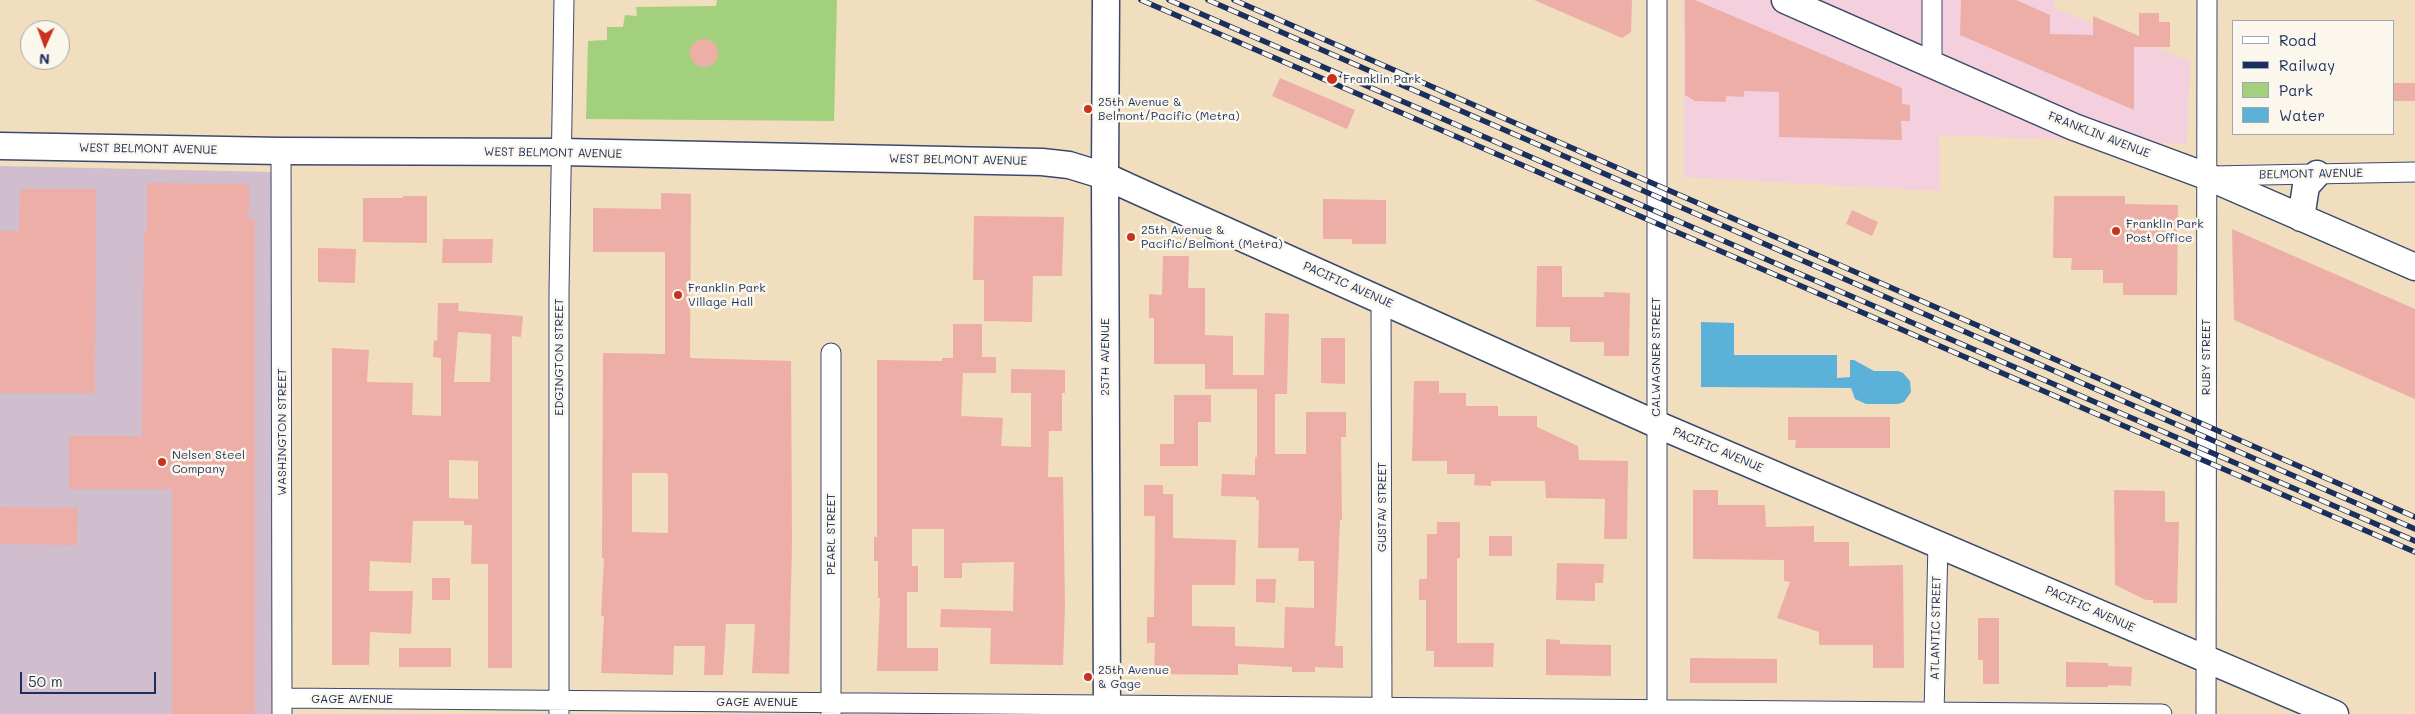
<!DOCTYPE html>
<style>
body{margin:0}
#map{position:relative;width:2415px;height:714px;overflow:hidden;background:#f1debe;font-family:Mali,sans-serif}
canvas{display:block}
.legend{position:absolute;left:2232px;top:20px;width:162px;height:115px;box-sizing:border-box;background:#fbf7ec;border:1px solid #a1a7b3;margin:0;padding:6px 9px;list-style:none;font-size:15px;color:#1b2f5e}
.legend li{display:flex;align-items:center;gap:10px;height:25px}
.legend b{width:25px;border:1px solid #a1a7b3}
.north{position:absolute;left:20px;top:20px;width:50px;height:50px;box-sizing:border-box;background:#fbf7ec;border:1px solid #a1a7b3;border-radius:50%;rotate:182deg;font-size:14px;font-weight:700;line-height:20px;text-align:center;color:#1b2f5e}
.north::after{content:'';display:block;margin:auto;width:18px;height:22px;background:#c8321e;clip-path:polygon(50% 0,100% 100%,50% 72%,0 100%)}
.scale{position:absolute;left:20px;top:672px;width:136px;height:22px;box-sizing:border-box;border:2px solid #1b2f5e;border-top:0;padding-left:6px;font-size:15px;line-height:18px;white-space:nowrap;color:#1b2f5e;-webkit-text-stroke:4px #fbf7ec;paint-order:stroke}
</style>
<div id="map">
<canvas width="2415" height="714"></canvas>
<ul class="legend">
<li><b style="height:6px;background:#fff"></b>Road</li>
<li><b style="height:6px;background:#1b2f5e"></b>Railway</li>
<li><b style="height:14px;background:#a3d07d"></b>Park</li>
<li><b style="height:14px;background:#5cb1d8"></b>Water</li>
</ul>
<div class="north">N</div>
<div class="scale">50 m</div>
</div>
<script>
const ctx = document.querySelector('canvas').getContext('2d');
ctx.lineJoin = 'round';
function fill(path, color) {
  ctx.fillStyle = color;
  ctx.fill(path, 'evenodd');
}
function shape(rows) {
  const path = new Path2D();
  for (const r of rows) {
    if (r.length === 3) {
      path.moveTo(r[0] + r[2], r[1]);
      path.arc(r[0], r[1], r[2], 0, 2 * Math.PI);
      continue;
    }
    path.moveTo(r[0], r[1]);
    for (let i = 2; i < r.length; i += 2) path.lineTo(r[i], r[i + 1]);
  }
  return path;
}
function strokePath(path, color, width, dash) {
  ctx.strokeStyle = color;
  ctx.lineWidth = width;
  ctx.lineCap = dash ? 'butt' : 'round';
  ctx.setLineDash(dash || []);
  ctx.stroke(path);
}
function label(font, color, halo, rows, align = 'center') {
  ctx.font = font + ' Mali,sans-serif';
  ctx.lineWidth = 5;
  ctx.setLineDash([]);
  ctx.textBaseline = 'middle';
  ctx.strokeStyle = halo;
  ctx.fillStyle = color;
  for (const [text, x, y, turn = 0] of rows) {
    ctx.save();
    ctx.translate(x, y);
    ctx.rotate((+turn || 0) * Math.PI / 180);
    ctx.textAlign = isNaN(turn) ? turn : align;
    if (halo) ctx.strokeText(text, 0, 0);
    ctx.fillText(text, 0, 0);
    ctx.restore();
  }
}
fill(shape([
 [1683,0,2055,0,2055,9,2190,61,2187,144,1939,135,1940,191,1684,177]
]), '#f4cfdd');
fill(shape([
 [0,166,273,172,273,714,0,714]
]), '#d0bdcd');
fill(shape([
 [717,0,837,0,834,121,586,119,588,41,607,40,607,27,623,27,625,15,637,16,636,7,716,6]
]), '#a3d07d');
fill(shape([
 [1701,322,1734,323,1734,355,1837,355,1837,378,1850,377,1850,360,1854,360,1874,371,1898,371,1903,373,1910,381,1911,392,1904,402,1898,404,1866,404,1855,399,1851,388,1701,387]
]), '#5cb1d8');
fill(shape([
 [1534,0,1632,0,1631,32,1622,38],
 [1685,0,1695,0,1902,88,1902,104,1910,105,1910,121,1901,121,1902,140,1779,137,1779,92,1744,91,1744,97,1726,96,1726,102,1695,101,1685,95],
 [1961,0,2016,0,2050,15,2050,34,2093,35,2093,16,2139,36,2139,13,2159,13,2159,22,2170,22,2170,47,2134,47,2134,110,1960,35],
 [704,53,14],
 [1280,78,1355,110,1347,129,1272,96],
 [2394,83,2415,83,2415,101,2394,101],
 [147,183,245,184,250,188,248,219,255,219,255,714,172,714,172,489,69,489,69,436,142,436,144,231,147,231],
 [20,189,96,189,95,393,0,393,0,231,19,231],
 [661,193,691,194,690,358,791,361,792,543,789,674,752,673,755,624,726,624,723,675,704,675,705,646,674,646,673,675,601,673,604,616,601,616,604,558,602,558,603,353,665,354,665,252,593,252,593,208,661,209],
 [632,473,666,473,668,475,668,533,632,532],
 [403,196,427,196,427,243,363,242,363,198,403,198],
 [2054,196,2125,196,2125,204,2178,205,2177,295,2123,295,2123,283,2103,283,2103,270,2071,270,2072,258,2053,258],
 [1323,199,1386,200,1386,244,1352,244,1352,239,1323,239],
 [1852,210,1878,222,1872,236,1846,224],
 [974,216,1064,217,1062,276,1033,276,1032,322,984,321,984,280,973,280],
 [2232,229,2415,309,2415,399,2234,320],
 [443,239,493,239,492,263,442,263],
 [318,248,356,249,355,283,318,282],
 [1163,256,1189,256,1188,288,1205,288,1205,335,1233,336,1233,375,1264,375,1265,313,1289,314,1287,394,1275,394,1275,454,1306,454,1306,412,1346,412,1346,437,1341,437,1342,520,1340,520,1335,646,1343,646,1343,668,1315,667,1315,672,1292,672,1292,667,1238,664,1238,675,1154,674,1155,643,1147,643,1147,617,1154,617,1155,516,1144,516,1144,485,1163,485,1163,494,1173,494,1173,538,1236,540,1235,585,1192,585,1192,626,1235,627,1235,646,1284,648,1285,607,1314,608,1314,561,1298,561,1299,548,1258,548,1259,500,1256,500,1256,497,1221,496,1222,474,1255,475,1255,457,1257,457,1257,389,1205,389,1205,364,1154,364,1154,318,1149,318,1149,294,1162,295],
 [1537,266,1562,266,1562,297,1604,297,1604,292,1630,293,1629,356,1604,356,1604,342,1570,342,1570,327,1536,327],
 [438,303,459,303,458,311,523,316,521,337,512,336,512,668,488,668,488,564,471,564,472,525,464,525,464,521,413,521,411,563,370,561,369,591,413,591,411,634,370,632,369,665,332,665,332,348,369,350,367,382,413,383,412,415,441,416,441,358,433,357,434,340,437,341],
 [458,332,491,334,490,382,454,382],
 [449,460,478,461,478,499,449,498],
 [953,324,982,324,982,357,996,357,996,373,963,373,961,416,1003,418,1001,446,1031,447,1031,393,1011,393,1011,369,1065,370,1065,393,1062,393,1062,431,1049,431,1048,477,1063,477,1065,606,1063,665,990,664,991,628,940,627,941,609,1013,611,1014,562,962,563,962,578,944,578,944,529,912,529,912,566,918,566,918,592,907,592,907,648,938,648,938,671,877,671,880,598,878,598,878,561,874,561,874,537,877,537,877,360,942,361,942,358,953,358],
 [1321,338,1345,338,1345,384,1321,383],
 [1414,381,1439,381,1439,393,1466,393,1466,406,1498,406,1498,416,1537,416,1537,427,1578,446,1579,460,1628,461,1627,539,1604,539,1605,499,1546,498,1545,481,1491,481,1491,486,1474,485,1475,474,1447,474,1447,461,1412,461],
 [1174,395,1211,395,1211,422,1198,422,1198,466,1160,466,1160,444,1174,444],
 [1788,417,1890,417,1890,448,1795,448,1796,440,1788,440],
 [1693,490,1718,490,1718,505,1765,505,1766,527,1814,526,1814,542,1849,542,1849,566,1903,565,1904,668,1873,668,1873,645,1819,645,1819,632,1777,618,1790,582,1784,581,1784,560,1693,559],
 [2114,490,2165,491,2165,522,2179,522,2177,603,2153,603,2153,600,2146,600,2115,585],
 [0,507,78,508,77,545,0,544],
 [1437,522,1460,522,1460,558,1457,558,1457,643,1494,643,1493,667,1434,667,1434,651,1426,651,1426,600,1419,600,1419,579,1427,579,1427,534,1437,534],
 [1489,536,1512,536,1512,556,1489,556],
 [1557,563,1604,564,1603,583,1595,583,1595,601,1556,600],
 [432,578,450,578,450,600,432,600],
 [1256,579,1276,579,1275,603,1256,602],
 [1978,618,1999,618,1999,684,1983,684,1983,660,1978,660],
 [1546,639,1560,640,1560,644,1611,645,1611,676,1546,675],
 [399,648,451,648,451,667,399,667],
 [1690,658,1777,659,1777,683,1690,683],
 [2066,662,2108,663,2108,666,2132,667,2131,686,2108,685,2108,687,2066,687]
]), '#edaea7');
const street = shape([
 [1657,0,1657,714],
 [1932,64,1932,0],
 [281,151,282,714],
 [2212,176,2415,172],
 [1381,299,1382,714],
 [831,353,831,714],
 [282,698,2162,714],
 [559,714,559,292,564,0],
 [1934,714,1938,543],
 [2206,714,2207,0]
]);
const secondary = shape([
 [1106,0,1105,176,1107,714],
 [1785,0,2074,127,2206,176,2415,267],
 [0,146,281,151,562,152,1042,162,1069,165,1105,176,1131,188,1656,424,2335,714],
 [2301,218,2306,186,2317,174]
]);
strokePath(street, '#3b496c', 21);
strokePath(secondary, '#3b496c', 29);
strokePath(street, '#fff', 19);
strokePath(secondary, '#fff', 26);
const rail = shape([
 [1141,0,2415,552],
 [1169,0,2415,541],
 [1208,0,2415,529],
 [1234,0,2415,517]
]);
strokePath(rail, '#1b2f5e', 5.5);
strokePath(rail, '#fbf7ec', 4, [11]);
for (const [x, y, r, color] of [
 [1332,79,6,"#c8321e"],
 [1088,109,5,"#c8321e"],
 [2116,231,5,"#c8321e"],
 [1131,237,5,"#c8321e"],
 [678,295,5,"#c8321e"],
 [162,462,5,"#c8321e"],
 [1088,677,5,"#c8321e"]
]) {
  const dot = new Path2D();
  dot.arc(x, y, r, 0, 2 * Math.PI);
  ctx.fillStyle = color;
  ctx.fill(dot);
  strokePath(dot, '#fbf7ec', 2);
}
label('12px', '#1b2f5e', '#fbf7ec', [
 ["Franklin Park",1343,79],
 ["25th Avenue &",1098,102],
 ["Belmont/Pacific (Metra)",1098,116],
 ["Franklin Park",2126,224],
 ["Post Office",2126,238],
 ["25th Avenue &",1141,230],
 ["Pacific/Belmont (Metra)",1141,244],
 ["Franklin Park",688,288],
 ["Village Hall",688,302],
 ["Nelsen Steel",172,455],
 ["Company",172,469],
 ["25th Avenue",1098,670],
 ["& Gage",1098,684]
], 'left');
label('12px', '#1b2f5e', '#fbf7ec', [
 ["FRANKLIN AVENUE",2099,135,21],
 ["WEST BELMONT AVENUE",148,149,1],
 ["WEST BELMONT AVENUE",553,153,1],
 ["WEST BELMONT AVENUE",958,160,1],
 ["BELMONT AVENUE",2311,174,-1],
 ["PACIFIC AVENUE",1348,285,24],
 ["EDGINGTON STREET",559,357,-90],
 ["25TH AVENUE",1105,357,-90],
 ["CALWAGNER STREET",1656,357,-90],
 ["RUBY STREET",2206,357,-90],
 ["WASHINGTON STREET",282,432,-90],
 ["PACIFIC AVENUE",1718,450,23],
 ["GUSTAV STREET",1382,507,-90],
 ["PEARL STREET",831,534,-90],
 ["PACIFIC AVENUE",2090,609,24],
 ["ATLANTIC STREET",1936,628,-89],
 ["GAGE AVENUE",352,699],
 ["GAGE AVENUE",757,702]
]);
</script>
